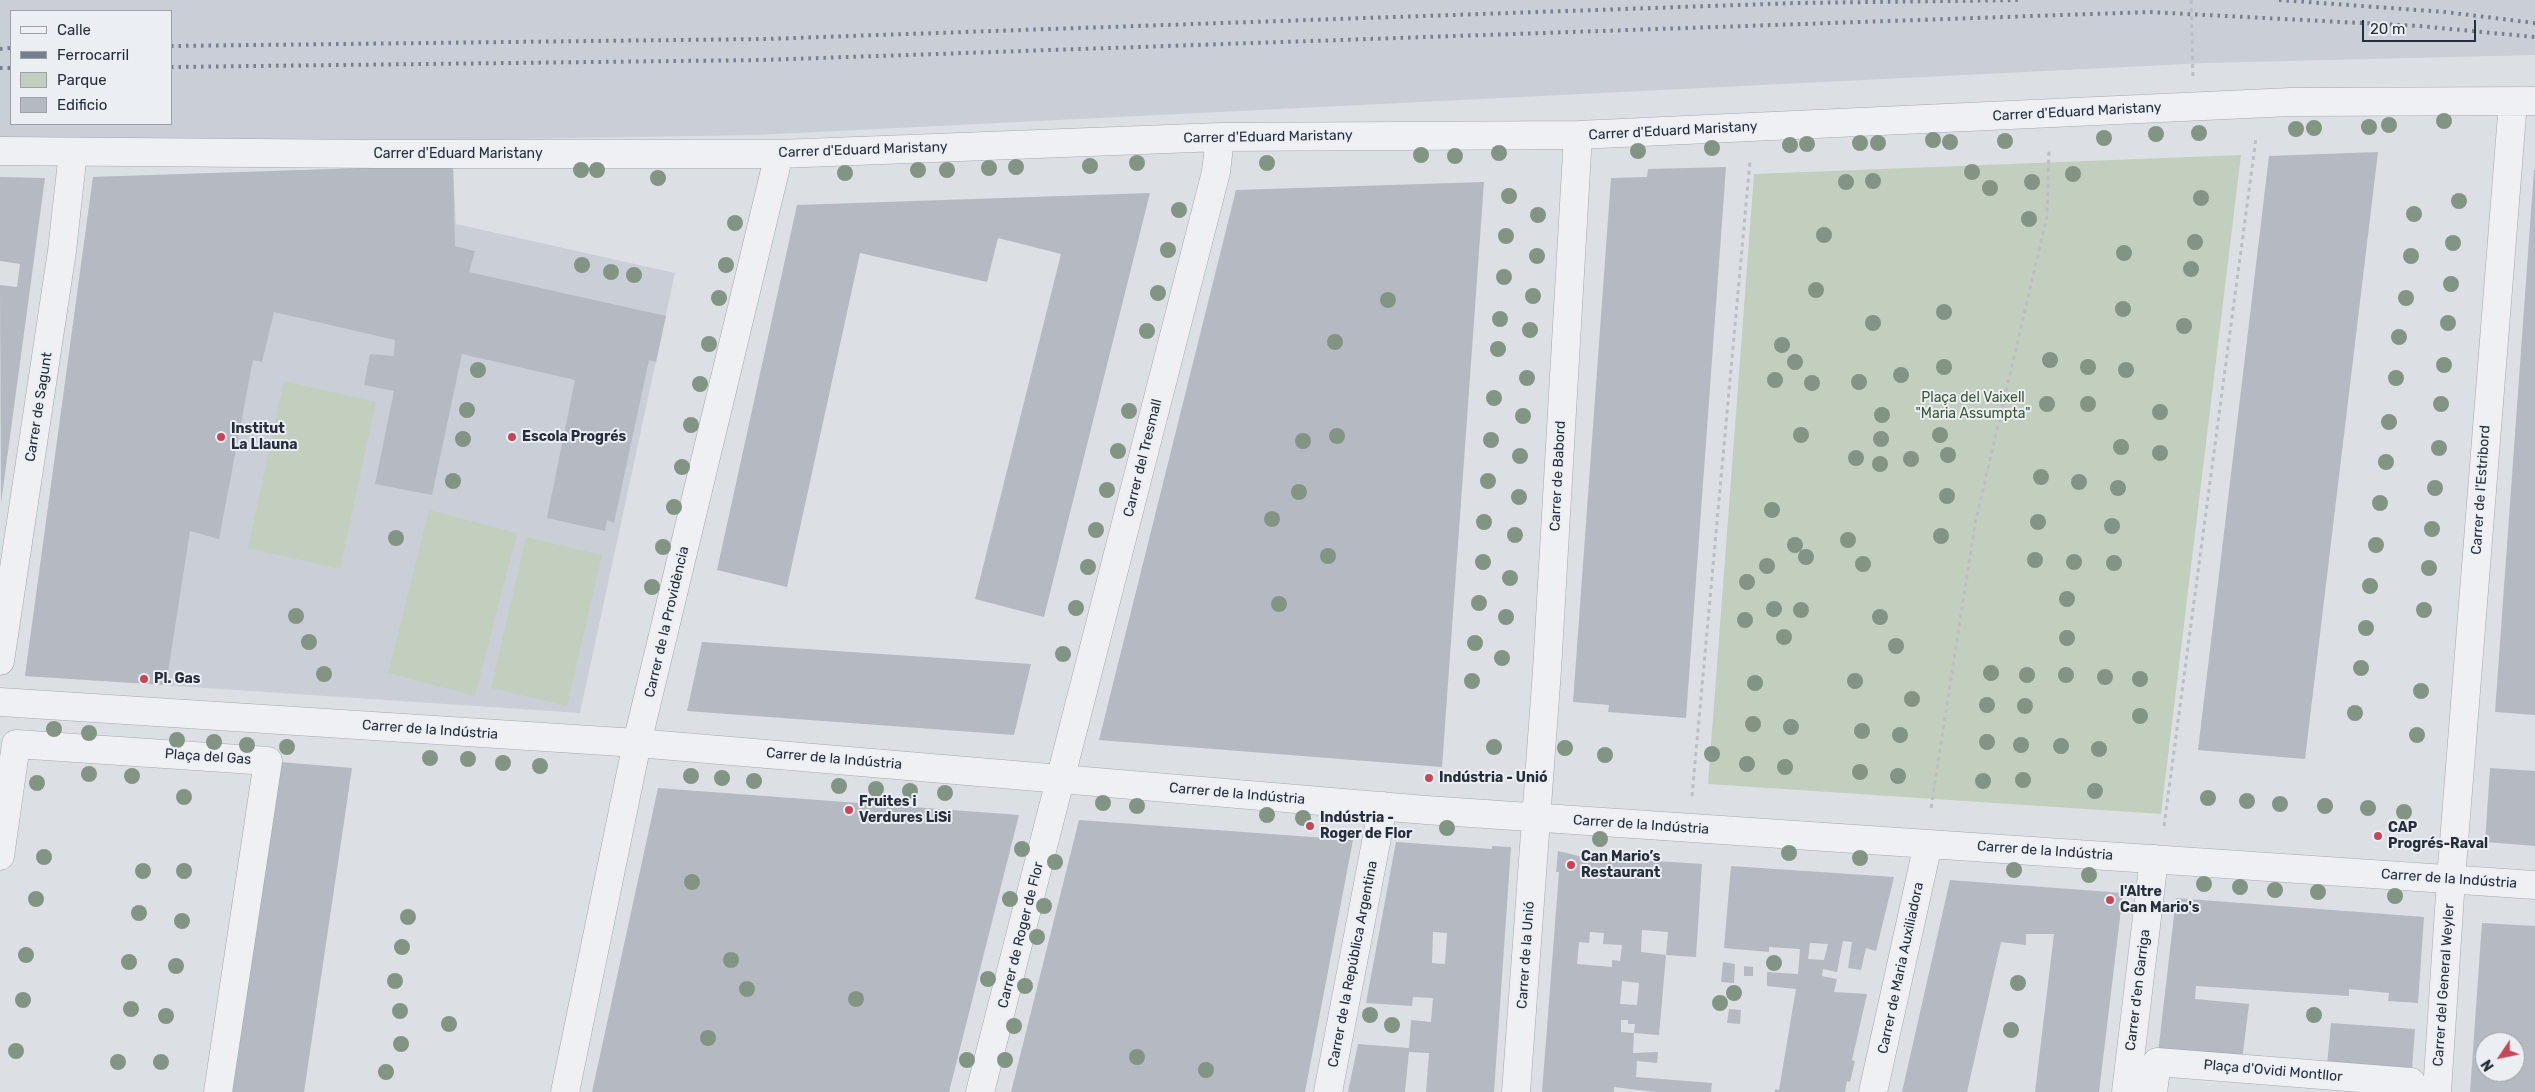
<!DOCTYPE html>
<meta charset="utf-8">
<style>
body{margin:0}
#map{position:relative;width:2535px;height:1092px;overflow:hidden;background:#dce0e5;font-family:Rubik,sans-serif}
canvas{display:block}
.legend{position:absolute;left:10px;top:10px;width:162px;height:115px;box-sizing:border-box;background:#ebeef3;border:1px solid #9da1a9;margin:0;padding:6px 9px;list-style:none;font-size:15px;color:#272e3b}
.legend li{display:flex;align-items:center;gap:10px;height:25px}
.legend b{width:25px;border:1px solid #9da1a9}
.north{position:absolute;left:2475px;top:1032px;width:50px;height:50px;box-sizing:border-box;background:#ebeef3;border:1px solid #9da1a9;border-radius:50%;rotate:236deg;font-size:14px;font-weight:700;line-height:20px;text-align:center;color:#272e3b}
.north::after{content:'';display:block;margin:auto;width:18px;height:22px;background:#c44758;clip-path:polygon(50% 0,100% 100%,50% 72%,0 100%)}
.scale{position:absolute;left:2362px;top:20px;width:114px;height:22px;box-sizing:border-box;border:2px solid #272e3b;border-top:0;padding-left:6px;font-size:15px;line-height:18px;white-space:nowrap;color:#272e3b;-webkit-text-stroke:4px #ebeef3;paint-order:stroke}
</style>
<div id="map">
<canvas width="2535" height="1092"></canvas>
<ul class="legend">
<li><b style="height:6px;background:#eff0f4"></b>Calle</li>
<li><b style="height:6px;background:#777f8e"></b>Ferrocarril</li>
<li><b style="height:14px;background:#c2cfbe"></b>Parque</li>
<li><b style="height:14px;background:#b4b9c2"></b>Edificio</li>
</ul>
<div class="north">N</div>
<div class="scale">20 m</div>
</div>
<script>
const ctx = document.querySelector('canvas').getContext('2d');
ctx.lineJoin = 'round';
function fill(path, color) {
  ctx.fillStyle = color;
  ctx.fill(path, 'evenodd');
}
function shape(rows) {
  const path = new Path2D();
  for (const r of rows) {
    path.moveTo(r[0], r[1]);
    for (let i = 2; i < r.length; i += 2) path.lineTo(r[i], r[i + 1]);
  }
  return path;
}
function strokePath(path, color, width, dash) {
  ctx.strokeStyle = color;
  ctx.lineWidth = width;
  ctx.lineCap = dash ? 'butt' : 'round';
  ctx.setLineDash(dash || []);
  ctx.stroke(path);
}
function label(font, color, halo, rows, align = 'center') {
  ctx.font = font + ' Rubik,sans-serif';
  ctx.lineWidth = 4;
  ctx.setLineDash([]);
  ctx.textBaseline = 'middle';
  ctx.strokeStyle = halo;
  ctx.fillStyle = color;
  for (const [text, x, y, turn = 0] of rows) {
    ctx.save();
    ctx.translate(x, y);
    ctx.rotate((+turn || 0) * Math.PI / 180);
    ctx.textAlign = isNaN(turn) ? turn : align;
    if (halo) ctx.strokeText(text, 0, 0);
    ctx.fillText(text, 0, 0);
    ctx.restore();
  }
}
fill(shape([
 [0,0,2535,0,2535,55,2206,63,756,135,277,143,0,143],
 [11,11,171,11,171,124,11,124],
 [453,165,456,224,675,273,580,713,25,676,93,177]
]), '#cacfd7');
fill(shape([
 [2241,155,2161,814,1708,784,1754,174],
 [284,381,376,402,340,569,248,548],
 [429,510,517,533,475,696,388,673],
 [526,537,602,555,567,706,491,688]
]), '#c2cfbe');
fill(shape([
 [2378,152,2305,759,2198,750,2269,156],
 [453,165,455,246,475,251,469,272,666,316,656,362,649,360,614,523,607,520,605,531,547,518,575,380,462,354,432,495,375,484,394,391,364,385,370,354,394,356,395,340,274,312,262,362,253,360,219,539,190,531,166,685,25,676,93,177],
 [1726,167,1686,718,1608,712,1609,705,1573,702,1611,178,1647,177,1648,169],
 [2534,170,2535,170,2535,715,2495,712],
 [0,177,45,178,1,503,0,285,17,287,20,264,0,261],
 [1484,182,1442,767,1099,740,1236,190],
 [1150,193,1044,617,975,599,1061,254,998,238,987,282,860,253,787,587,717,570,797,205],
 [702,642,1031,664,1014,735,687,711],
 [268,761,352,768,304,1092,218,1092],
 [2490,768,2535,771,2535,846,2485,842],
 [658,788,1019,815,949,1092,592,1092],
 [1079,820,1353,840,1305,1092,1011,1092],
 [1396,842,1492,849,1492,846,1511,847,1494,1092,1426,1092,1429,1053,1409,1052,1405,1092,1348,1092,1358,1044,1409,1048,1411,1020,1431,1022,1433,998,1413,997,1412,1006,1366,1003],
 [1433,932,1447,933,1445,964,1432,963],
 [1558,851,1579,856,1702,864,1696,957,1666,955,1668,932,1642,930,1641,952,1666,955,1659,1035,1634,1033,1635,1024,1628,1024,1628,1020,1621,1020,1621,1032,1634,1033,1633,1053,1658,1052,1657,1063,1637,1061,1636,1077,1712,1083,1711,1092,1655,1092,1614,1087,1614,1092,1542,1092,1559,872,1556,872],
 [1590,932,1604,933,1603,944,1622,945,1620,961,1612,960,1612,967,1577,964,1579,942,1589,943],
 [1622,981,1639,983,1637,1005,1620,1004],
 [1731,866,1894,877,1876,951,1866,948,1861,970,1848,968,1852,942,1843,941,1837,972,1823,969,1822,976,1837,979,1834,992,1867,994,1852,1060,1855,1061,1850,1082,1847,1081,1845,1092,1775,1092,1775,1089,1779,1090,1796,989,1767,986,1767,972,1798,974,1800,949,1769,947,1769,952,1724,948],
 [1810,943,1828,944,1824,960,1808,959],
 [1950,880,2123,893,2099,1092,2035,1092,2054,934,2026,934,2026,945,2001,942,1967,1092,1902,1092],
 [2176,898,2424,917,2418,1003,2388,1001,2389,993,2349,989,2349,996,2196,986,2195,999,2249,1004,2241,1069,2157,1062],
 [2482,923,2535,926,2535,1092,2470,1092],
 [2485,1042,2515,1042,2515,1072,2485,1072],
 [1723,962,1735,964,1734,983,1721,982],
 [1744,966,1753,967,1753,976,1744,976],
 [1729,1009,1741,1010,1740,1024,1727,1023],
 [2331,1023,2415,1029,2411,1082,2326,1075]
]), '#b4b9c2');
const pedestrian = shape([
 [0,856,16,744,268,761,218,1092],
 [2153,1092,2157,1062,2411,1082,2411,1092]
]);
const minor = shape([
 [0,151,378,154,779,154,1220,137,1578,135,2291,102,2535,101],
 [0,661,62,251,73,152],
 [0,702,637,743,1426,810,2535,885],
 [565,1092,637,743,779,154],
 [980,1092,1216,172,1220,137],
 [1328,1092,1383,806],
 [1516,1092,1547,670,1578,135],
 [1873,1092,1928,844],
 [2126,1092,2154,859],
 [2437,1092,2451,879,2513,102]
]);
strokePath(pedestrian, '#a2a7af', 29);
strokePath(minor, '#a2a7af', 29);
strokePath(shape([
 [1692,796,1750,161,1751,161],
 [1931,808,1975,524,2047,216,2049,148],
 [2164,826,2256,138]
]), '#bbbec4', 3, [4, 4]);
strokePath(pedestrian, '#eff0f4', 28);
strokePath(minor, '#eff0f4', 28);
strokePath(shape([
 [2279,0,2445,12,2535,23],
 [171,46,764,39,1796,3,2022,0],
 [0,49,11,48],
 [171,67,762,60,2149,12,2419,26,2535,37],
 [0,68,11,68]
]), '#777f8e', 4, [2.5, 5]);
strokePath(shape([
 [2191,0,2193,76]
]), '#bbbec4', 3, [4, 4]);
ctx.fillStyle = '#839484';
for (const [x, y] of [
 [2444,121],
 [2389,125],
 [2369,127],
 [2314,128],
 [2296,129],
 [2199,133],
 [2156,134],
 [2104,138],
 [1933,140],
 [2005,141],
 [1950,142],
 [1860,143],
 [1878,143],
 [1807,144],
 [1790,145],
 [1712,148],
 [1638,151],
 [1499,153],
 [1421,155],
 [1455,156],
 [1137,163],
 [1267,163],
 [1090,166],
 [1016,167],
 [989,168],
 [581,170],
 [597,170],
 [918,170],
 [947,170],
 [1972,172],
 [845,173],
 [2073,174],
 [658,178],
 [1873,181],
 [1846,182],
 [2032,182],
 [1990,188],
 [1509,196],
 [2201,198],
 [2459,201],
 [1179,210],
 [2414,214],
 [1538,215],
 [2029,219],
 [735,223],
 [1824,235],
 [1506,236],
 [2195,242],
 [2453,243],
 [1168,250],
 [2124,253],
 [1537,256],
 [2411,256],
 [582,265],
 [726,265],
 [2191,269],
 [611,272],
 [634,275],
 [1504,277],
 [2451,284],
 [1816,290],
 [1158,293],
 [1533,296],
 [719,298],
 [2406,298],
 [1388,300],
 [2123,309],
 [1944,312],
 [1500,319],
 [1873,323],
 [2448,323],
 [2184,326],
 [1530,330],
 [1147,331],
 [2399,337],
 [1335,342],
 [709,344],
 [1782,345],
 [1498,349],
 [2050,360],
 [1795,362],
 [2444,365],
 [1944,367],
 [2088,367],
 [478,370],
 [2126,370],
 [1901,375],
 [1527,378],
 [2396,378],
 [1775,380],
 [1859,382],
 [1812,383],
 [700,384],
 [1494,398],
 [2047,404],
 [2088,404],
 [2441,404],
 [467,410],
 [1129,411],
 [2160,412],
 [1882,415],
 [1523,416],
 [2389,422],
 [691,425],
 [1801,435],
 [1940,435],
 [1337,436],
 [463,439],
 [1881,439],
 [1491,440],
 [1303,441],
 [2121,447],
 [2439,448],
 [1118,451],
 [2160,453],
 [1948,455],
 [1520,456],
 [1856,458],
 [1911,459],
 [2386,462],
 [1880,464],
 [682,467],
 [2041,477],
 [453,481],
 [1488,481],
 [2079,482],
 [2118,488],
 [2435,488],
 [1107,490],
 [1299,492],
 [1947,496],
 [1519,497],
 [2380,503],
 [674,507],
 [1772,510],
 [1272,519],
 [1484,522],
 [2038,522],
 [2112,526],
 [2432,529],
 [1096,530],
 [1515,535],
 [1941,536],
 [396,538],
 [1848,540],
 [1795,545],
 [2376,545],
 [663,547],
 [1328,556],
 [1806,557],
 [2035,560],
 [1483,562],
 [2074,562],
 [2114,563],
 [1863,564],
 [1767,566],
 [1088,567],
 [2429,568],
 [1510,578],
 [1747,582],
 [2370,586],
 [652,587],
 [2067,599],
 [1479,603],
 [1279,604],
 [1076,608],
 [1774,609],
 [1801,610],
 [2424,610],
 [296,616],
 [1506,617],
 [1880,617],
 [1745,620],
 [2366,628],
 [1784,637],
 [2067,638],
 [309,642],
 [1475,643],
 [1896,646],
 [1063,654],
 [1502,658],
 [2361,668],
 [1991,673],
 [324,674],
 [2027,675],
 [2066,675],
 [2105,677],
 [2140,679],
 [1472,681],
 [1855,681],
 [1755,683],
 [2421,691],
 [1912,699],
 [1987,705],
 [2025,706],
 [2355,713],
 [2140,716],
 [1753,724],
 [1791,727],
 [54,729],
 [1862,731],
 [89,733],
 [1900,735],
 [2417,735],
 [177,740],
 [214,742],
 [1987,742],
 [247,745],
 [2021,745],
 [2061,746],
 [287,747],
 [1494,747],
 [1565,748],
 [2099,749],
 [1712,754],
 [1605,755],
 [430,758],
 [468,759],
 [503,763],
 [1747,764],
 [540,766],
 [1785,767],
 [1860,772],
 [89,774],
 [132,776],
 [691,776],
 [1898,776],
 [722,778],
 [2023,780],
 [754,781],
 [1983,781],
 [37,783],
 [839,786],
 [876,789],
 [910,791],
 [2095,791],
 [945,793],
 [184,797],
 [2208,798],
 [2247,801],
 [1103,803],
 [2280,804],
 [1137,806],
 [2325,806],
 [2368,808],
 [2404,812],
 [1267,815],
 [1303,818],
 [1447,828],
 [1600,839],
 [1022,849],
 [1789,853],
 [44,857],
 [1860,858],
 [1055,862],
 [2014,870],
 [143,871],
 [184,871],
 [2089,875],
 [692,882],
 [2204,884],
 [2240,887],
 [2275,890],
 [2318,892],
 [2395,896],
 [36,899],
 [1010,899],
 [1044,906],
 [139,913],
 [408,917],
 [182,921],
 [1037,937],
 [402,947],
 [26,955],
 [731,960],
 [129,962],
 [1774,963],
 [176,966],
 [988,979],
 [395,981],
 [2018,983],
 [1025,986],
 [747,989],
 [1734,993],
 [856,999],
 [23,1000],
 [1720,1003],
 [131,1009],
 [400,1011],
 [1370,1015],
 [2314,1015],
 [166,1016],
 [449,1024],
 [1392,1025],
 [1014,1026],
 [2011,1030],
 [708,1038],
 [401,1044],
 [16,1051],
 [1137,1057],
 [967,1060],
 [1005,1060],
 [118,1062],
 [161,1062],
 [1206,1070],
 [386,1072]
]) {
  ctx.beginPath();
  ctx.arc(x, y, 8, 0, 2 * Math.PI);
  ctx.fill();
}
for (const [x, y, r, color] of [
 [221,437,5,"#c44758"],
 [512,437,5,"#c44758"],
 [144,679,5,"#c44758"],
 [1429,778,5,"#c44758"],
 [849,810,5,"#c44758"],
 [1310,826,5,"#c44758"],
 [2378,836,5,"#c44758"],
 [1571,865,5,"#c44758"],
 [2110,900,5,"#c44758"]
]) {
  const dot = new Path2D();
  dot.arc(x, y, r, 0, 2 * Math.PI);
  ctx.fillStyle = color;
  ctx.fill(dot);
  strokePath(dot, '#ebeef3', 2);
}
label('14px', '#272e3b', '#ebeef3', [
 ["Carrer d'Eduard Maristany",2077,112,-3],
 ["Carrer d'Eduard Maristany",1673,131,-3],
 ["Carrer d'Eduard Maristany",1268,137,-1],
 ["Carrer d'Eduard Maristany",863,150,-2],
 ["Carrer d'Eduard Maristany",458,154],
 ["Carrer de Sagunt",39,407,-81],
 ["Carrer del Tresmall",1143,458,-76],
 ["Carrer de Babord",1558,476,-87],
 ["Carrer de l'Estribord",2481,490,-86],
 ["Carrer de la Providència",667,622,-77],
 ["Carrer de la Indústria",430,730,4],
 ["Plaça del Gas",208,757,4],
 ["Carrer de la Indústria",834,759,5],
 ["Carrer de la Indústria",1237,794,5],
 ["Carrer de la Indústria",1641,825,4],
 ["Carrer de la Indústria",2045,851,4],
 ["Carrer de la Indústria",2449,879,4],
 ["Carrer de Roger de Flor",1021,935,-76],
 ["Carrer de la Unió",1526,955,-86],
 ["Carrer de la República Argentina",1353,964,-79],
 ["Carrer de Maria Auxiliadora",1901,968,-78],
 ["Carrer del General Weyler",2444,985,-86],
 ["Carrer d'en Garriga",2138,990,-83],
 ["Plaça d'Ovidi Montllor",2273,1071,5]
]);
label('14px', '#3b5535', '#ebeef3', [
 ["Plaça del Vaixell",1973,398],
 ["\"Maria Assumpta\"",1973,414]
]);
label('bold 14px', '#272e3b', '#ebeef3', [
 ["Institut",231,429],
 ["La Llauna",231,445],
 ["Escola Progrés",522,437],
 ["Pl. Gas",154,679],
 ["Indústria - Unió",1439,778],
 ["Fruites i",859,802],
 ["Verdures LiSi",859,818],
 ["Indústria -",1320,818],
 ["Roger de Flor",1320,834],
 ["CAP",2388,828],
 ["Progrés-Raval",2388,844],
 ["Can Mario’s",1581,857],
 ["Restaurant",1581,873],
 ["l'Altre",2120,892],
 ["Can Mario's",2120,908]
], 'left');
</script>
